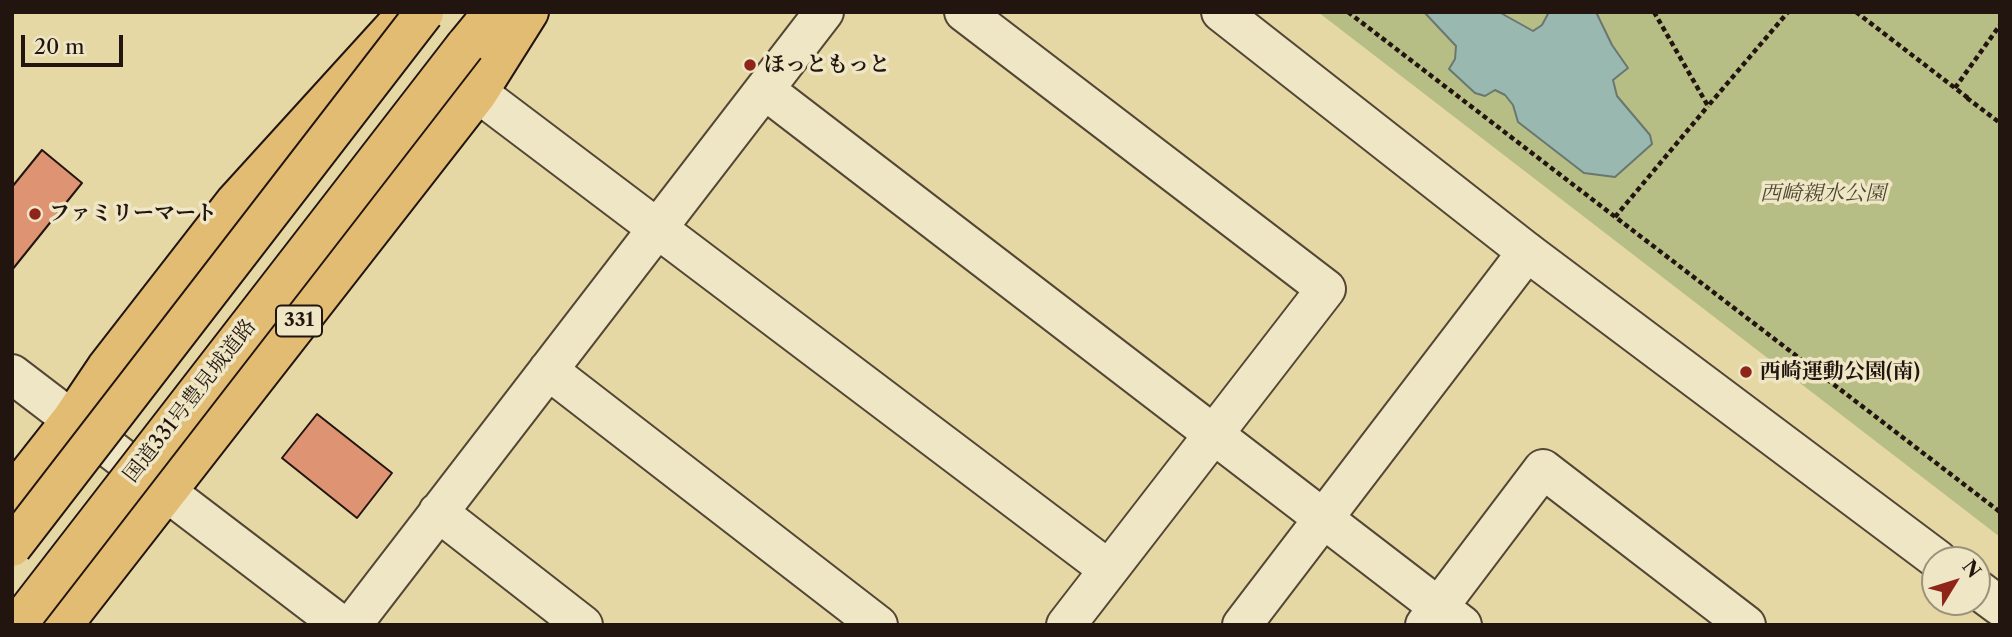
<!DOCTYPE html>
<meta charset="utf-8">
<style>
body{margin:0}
#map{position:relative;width:2012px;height:637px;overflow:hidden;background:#e5d8a5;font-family:"Libre Caslon Text",serif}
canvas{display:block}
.frame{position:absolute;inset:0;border:14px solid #221510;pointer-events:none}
.north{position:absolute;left:1921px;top:546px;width:70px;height:70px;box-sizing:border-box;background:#eee6c4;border:2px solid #9c927c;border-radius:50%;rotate:52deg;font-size:19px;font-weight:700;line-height:28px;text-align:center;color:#221510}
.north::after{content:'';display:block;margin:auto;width:24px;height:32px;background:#8f2418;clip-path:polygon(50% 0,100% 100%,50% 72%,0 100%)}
.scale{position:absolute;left:21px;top:35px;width:102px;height:32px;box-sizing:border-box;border:4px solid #221510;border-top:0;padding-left:9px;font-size:21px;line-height:24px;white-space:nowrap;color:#221510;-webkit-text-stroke:5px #eee6c4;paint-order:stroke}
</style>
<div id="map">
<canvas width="2012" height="637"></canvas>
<div class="frame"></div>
<div class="north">N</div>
<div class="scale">20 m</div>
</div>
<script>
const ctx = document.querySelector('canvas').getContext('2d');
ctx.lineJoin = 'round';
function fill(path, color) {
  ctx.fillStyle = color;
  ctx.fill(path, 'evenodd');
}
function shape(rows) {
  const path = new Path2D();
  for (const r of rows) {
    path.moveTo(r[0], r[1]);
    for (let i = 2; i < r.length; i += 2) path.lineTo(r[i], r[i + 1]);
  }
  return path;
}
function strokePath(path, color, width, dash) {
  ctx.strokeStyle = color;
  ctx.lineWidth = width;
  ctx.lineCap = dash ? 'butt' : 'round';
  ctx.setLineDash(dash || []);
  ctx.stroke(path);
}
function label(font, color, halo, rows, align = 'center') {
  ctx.font = font + ' "Libre Caslon Text","Noto Serif JP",serif';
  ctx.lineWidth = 7;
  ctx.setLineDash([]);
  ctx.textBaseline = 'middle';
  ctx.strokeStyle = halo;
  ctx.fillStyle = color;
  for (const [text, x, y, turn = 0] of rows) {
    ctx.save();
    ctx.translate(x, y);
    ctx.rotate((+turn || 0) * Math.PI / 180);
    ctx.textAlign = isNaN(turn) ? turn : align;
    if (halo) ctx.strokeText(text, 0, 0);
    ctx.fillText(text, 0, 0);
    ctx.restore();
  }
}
fill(shape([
 [1318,12,2000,12,2000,537]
]), '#b7be85');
const water = shape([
 [1424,12,1499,12,1533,31,1542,25,1549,12,1596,12,1612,45,1628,68,1613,80,1617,96,1650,135,1652,144,1615,177,1584,173,1518,122,1513,105,1505,95,1495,90,1485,96,1475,93,1449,69,1455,59,1456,46,1424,12]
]);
fill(water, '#99b8b0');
strokePath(water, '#697770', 2);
const building = shape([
 [42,150,82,183,12,270,12,187,42,150],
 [317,414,392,473,357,518,282,458,317,414]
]);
fill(building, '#de9473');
strokePath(building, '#221510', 2);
const minor = shape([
 [964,12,1326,289,1066,625],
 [765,90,1462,625],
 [478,93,1108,569],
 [548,370,878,625],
 [12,374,341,625],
 [438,512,583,625],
 [352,625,824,12],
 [1242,625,1527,252],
 [1425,625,1543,469,1746,625]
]);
const tertiary = shape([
 [1221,12,1527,252,1938,560],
 [1977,589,2000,606]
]);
const trunk = shape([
 [465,46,493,12],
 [12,495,71,420,106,368,235,202,396,25],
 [63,625,478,93,529,12]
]);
strokePath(minor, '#534635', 42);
strokePath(tertiary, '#534635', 42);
strokePath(trunk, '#221510', 42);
strokePath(shape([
 [1348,12,2000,512],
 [1654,12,1708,106,1788,12],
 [1856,12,1968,98],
 [1955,88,2000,25],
 [1967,98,2000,123],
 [1615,217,1708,106]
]), '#221510', 4.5, [5, 3.5]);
strokePath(minor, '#eee6c4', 38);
strokePath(tertiary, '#eee6c4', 38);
strokePath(trunk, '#e2bc72', 38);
const trunkBridge = shape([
 [12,547,424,13],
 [17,625,465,46]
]);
strokePath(trunkBridge, '#221510', 42, []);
strokePath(trunkBridge, '#e2bc72', 38);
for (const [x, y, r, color] of [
 [750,65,7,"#8f2418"],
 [35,214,7,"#8f2418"],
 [1746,372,7,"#8f2418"]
]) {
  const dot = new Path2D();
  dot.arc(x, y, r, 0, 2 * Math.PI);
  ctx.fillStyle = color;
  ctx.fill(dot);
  strokePath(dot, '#eee6c4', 2.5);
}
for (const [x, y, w] of [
 [299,321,46]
]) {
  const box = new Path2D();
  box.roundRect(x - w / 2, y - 15.5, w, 31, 5);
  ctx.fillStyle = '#eee6c4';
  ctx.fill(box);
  strokePath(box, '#221510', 2);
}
label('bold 19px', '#221510', null, [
 ["331",299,321]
]);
label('bold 21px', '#221510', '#eee6c4', [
 ["ほっともっと",764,65],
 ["ファミリーマート",49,214],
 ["西崎運動公園(南)",1760,372]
], 'left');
label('italic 21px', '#4f4833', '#eee6c4', [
 ["西崎親水公園",1823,194]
]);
label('21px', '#221510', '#eee6c4', [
 ["国道331号豊見城道路",190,401,-52]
]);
</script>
